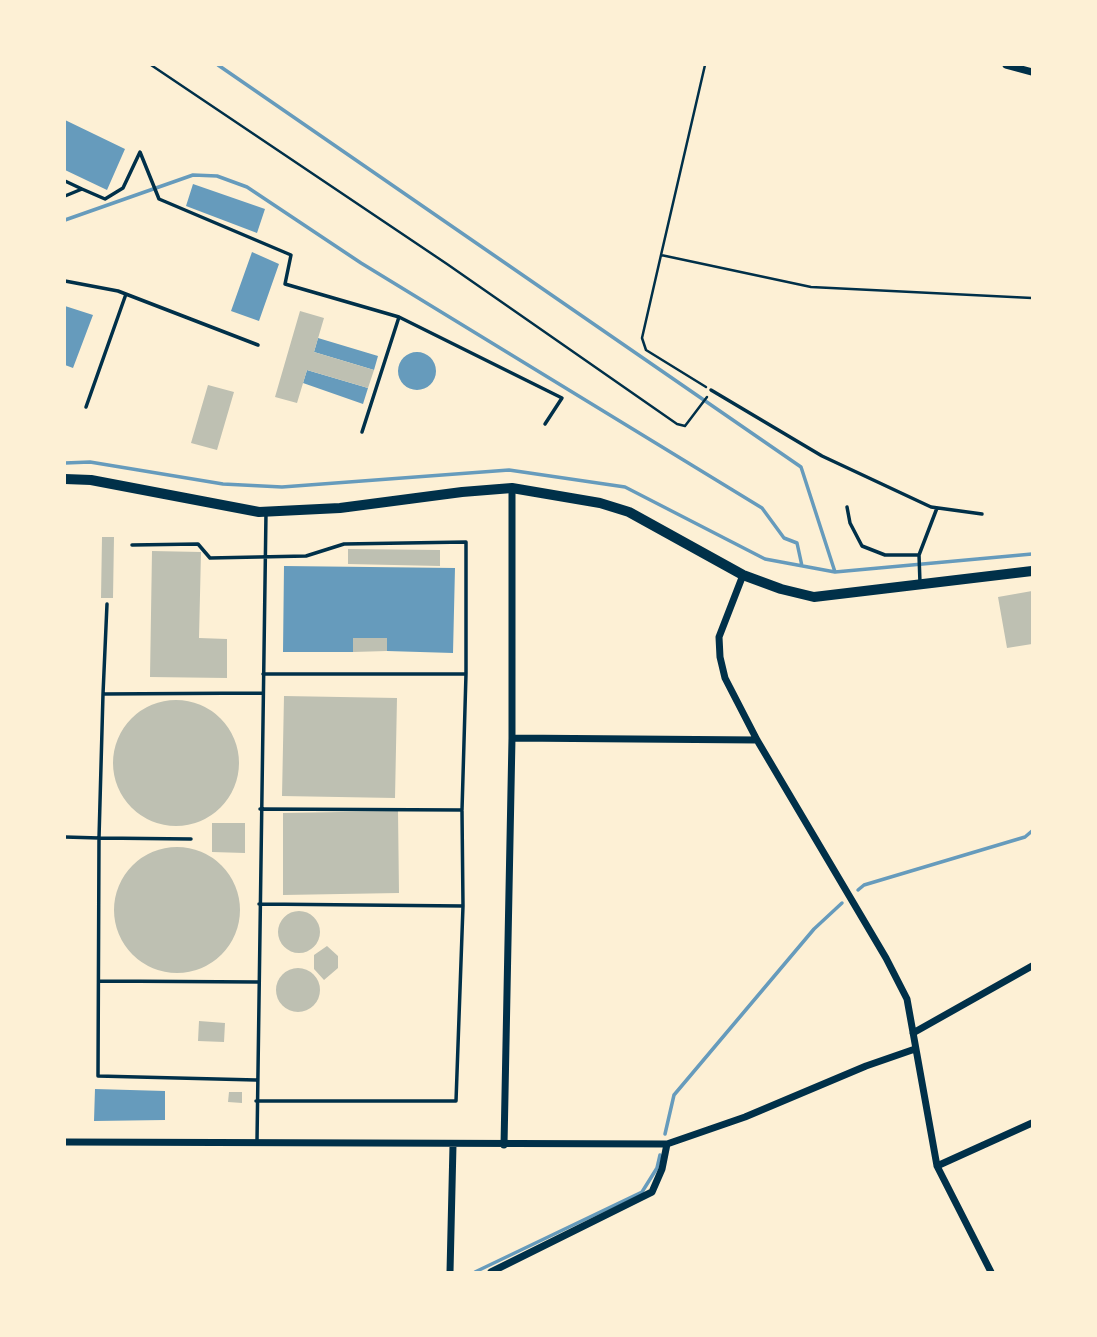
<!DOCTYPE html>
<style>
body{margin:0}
#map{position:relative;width:1097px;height:1337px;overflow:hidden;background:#fdf0d5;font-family:Raleway,sans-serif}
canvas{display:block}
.frame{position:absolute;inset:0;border:66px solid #fdf0d5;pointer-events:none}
</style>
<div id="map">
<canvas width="1097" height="1337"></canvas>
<div class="frame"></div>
</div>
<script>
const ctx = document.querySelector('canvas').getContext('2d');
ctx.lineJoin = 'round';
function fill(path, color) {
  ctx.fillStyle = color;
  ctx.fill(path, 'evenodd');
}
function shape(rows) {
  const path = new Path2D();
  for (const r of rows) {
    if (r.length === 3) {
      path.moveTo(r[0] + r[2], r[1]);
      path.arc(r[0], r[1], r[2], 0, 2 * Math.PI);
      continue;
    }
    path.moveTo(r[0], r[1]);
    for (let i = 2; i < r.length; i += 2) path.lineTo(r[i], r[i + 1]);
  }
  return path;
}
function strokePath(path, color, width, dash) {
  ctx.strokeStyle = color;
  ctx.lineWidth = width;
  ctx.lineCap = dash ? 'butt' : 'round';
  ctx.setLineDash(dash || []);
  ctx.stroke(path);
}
fill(shape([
 [65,120,125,149,107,190,65,170],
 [193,184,265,209,257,233,186,206],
 [252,252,279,264,259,321,231,311],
 [65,306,93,315,73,368,65,365],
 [318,338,378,356,374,370,314,352],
 [417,371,19],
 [307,370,368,388,363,404,303,383],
 [284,566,455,568,453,653,387,651,386,638,353,638,353,652,283,652],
 [95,1089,165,1091,165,1120,94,1121]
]), '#669bbc');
strokePath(shape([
 [218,65,801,467,835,572],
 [65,220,193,175,217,176,247,187,361,263,762,508,784,538,797,543,802,566],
 [65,463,90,462,223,484,282,487,509,470,625,487,765,559,835,572,1032,554],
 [858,890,864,885,1025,837,1032,831],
 [665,1134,674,1095,814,929,842,903],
 [475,1272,642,1192,657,1168,660,1155]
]), '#669bbc', 3.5);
fill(shape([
 [300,311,324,318,314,352,374,370,368,388,307,370,297,403,275,397],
 [208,385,234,392,217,450,191,443],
 [102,537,114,537,113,598,101,598],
 [348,549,440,550,440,566,348,564],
 [152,551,201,552,199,638,227,639,227,678,150,677],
 [1032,591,1032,644,1007,648,998,597],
 [353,638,387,638,387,651,353,652],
 [284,696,397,698,395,798,282,796],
 [176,763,63],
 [398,811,399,893,283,895,283,813],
 [212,823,245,823,245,853,212,852],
 [177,910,63],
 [299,932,21],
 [327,946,338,956,338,968,324,980,314,969,314,955],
 [298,990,22],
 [199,1021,225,1023,224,1042,198,1041],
 [229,1092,242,1092,242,1103,228,1102]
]), '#bec0b2');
strokePath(shape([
 [151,65,447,264,677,424,685,426,707,397],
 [661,255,705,65],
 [706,387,646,350,642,338,661,255,811,287,1032,298]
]), '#003049', 2.5);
strokePath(shape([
 [65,181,82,189,65,196],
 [82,189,105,199,123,188,140,152,159,199,291,255,285,284,399,317,362,432],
 [65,281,118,291,258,345],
 [399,317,562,398,545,424],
 [711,390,822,456,931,507,982,514],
 [86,407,126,294],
 [847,507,850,523,862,546,885,555,919,555,920,583],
 [132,545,198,544,210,558,306,556,344,544,466,542,466,674,263,674],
 [919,555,937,508],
 [107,604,103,694,263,693],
 [103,694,99,838,191,839],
 [260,809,462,810,466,674],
 [65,837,99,838,98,1076,256,1080],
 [259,904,463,906,462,811],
 [99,981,258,982],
 [256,1101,456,1101,463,906],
 [257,1141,266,513]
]), '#003049', 3.5);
strokePath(shape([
 [1006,65,1032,72],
 [743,575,719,637,720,657,725,678,757,740,886,958,907,999,937,1166,991,1272],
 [512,738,757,740],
 [913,1033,1032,966],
 [65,1142,667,1144,745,1117,866,1066,915,1049],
 [504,1145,512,738,512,488],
 [937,1166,1032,1123],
 [450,1272,453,1145],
 [491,1272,652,1192,662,1169,667,1144]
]), '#003049', 7);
strokePath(shape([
 [65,479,91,480,259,512,340,508,462,492,512,488,600,503,629,512,743,575,781,589,814,597,1032,571]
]), '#003049', 10);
</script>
